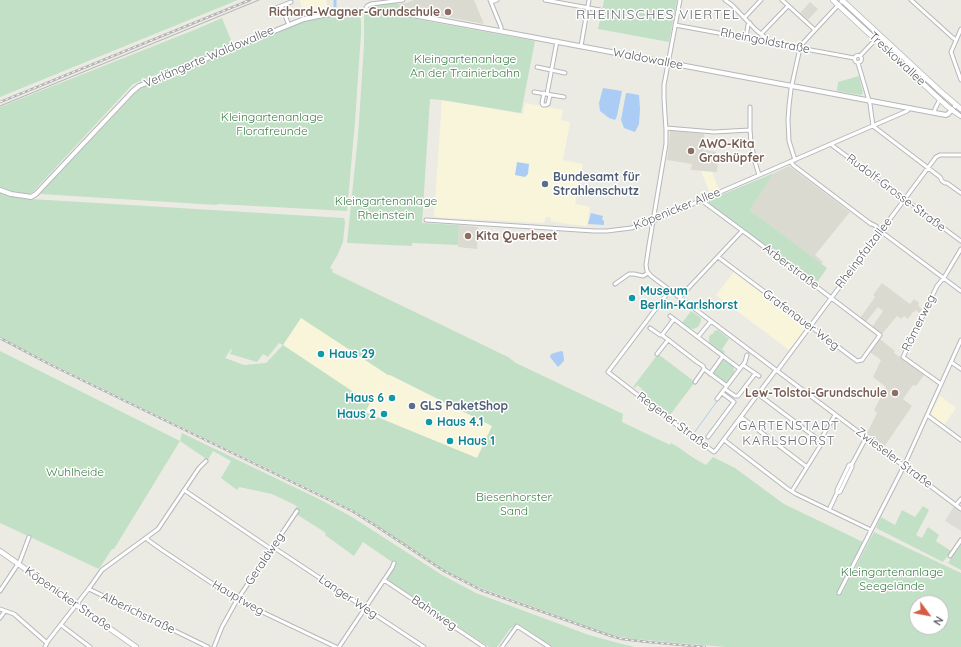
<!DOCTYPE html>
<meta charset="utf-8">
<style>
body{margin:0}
#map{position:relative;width:961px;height:647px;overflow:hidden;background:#ecebe3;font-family:Quicksand,sans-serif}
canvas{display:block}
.north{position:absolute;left:909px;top:595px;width:40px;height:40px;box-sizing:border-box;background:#fff;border:1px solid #bdbec0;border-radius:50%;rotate:122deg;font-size:11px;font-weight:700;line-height:16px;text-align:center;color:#5b5d62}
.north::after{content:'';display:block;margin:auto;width:14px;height:18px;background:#d35c42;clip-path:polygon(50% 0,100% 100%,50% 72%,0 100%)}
</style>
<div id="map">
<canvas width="961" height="647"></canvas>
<div class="north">N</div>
</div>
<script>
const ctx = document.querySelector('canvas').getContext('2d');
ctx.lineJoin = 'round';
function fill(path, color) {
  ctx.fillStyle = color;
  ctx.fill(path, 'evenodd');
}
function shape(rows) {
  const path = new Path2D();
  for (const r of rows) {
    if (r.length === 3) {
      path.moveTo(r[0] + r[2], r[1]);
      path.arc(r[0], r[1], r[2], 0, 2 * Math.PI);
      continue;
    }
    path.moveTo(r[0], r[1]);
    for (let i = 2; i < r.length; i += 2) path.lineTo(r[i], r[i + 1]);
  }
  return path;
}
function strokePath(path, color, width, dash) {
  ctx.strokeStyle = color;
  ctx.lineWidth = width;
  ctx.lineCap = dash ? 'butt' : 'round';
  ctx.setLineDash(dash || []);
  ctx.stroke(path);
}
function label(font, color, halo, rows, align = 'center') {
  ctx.font = font + ' Quicksand,sans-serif';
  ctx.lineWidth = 3;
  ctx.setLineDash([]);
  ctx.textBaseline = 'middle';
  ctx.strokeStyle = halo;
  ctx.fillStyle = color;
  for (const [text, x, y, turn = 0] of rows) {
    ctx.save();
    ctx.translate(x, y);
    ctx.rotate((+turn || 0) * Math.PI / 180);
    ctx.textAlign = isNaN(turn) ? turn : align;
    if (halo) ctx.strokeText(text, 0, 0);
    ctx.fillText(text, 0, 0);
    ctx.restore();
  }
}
fill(shape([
 [300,0,326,0,328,11,303,13],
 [442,100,523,114,525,103,563,110,561,120,570,122,563,160,583,164,575,204,590,207,587,226,568,224,551,221,551,218,549,217,546,217,544,223,434,217],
 [701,171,712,172,719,189,710,193],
 [734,272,805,326,805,329,789,350,716,295],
 [301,317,388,375,390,375,493,426,477,458,365,412,370,403,283,345],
 [940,396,956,408,944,425,932,416,931,414]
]), '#f9f5db');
fill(shape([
 [954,506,961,512,961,531,945,521]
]), '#dddcd7');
fill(shape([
 [414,0,474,0,484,24,398,8,398,4,406,3],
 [810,2,818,9,808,20,800,13],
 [670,130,704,134,703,150,716,152,718,160,717,172,691,170,692,164,667,160,669,144],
 [789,166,850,212,815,255,823,262,821,264,750,210,774,173],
 [459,225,478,227,477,249,458,247],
 [882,283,910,304,914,299,919,303,918,306,922,309,919,313,916,310,914,312,913,312,908,319,904,316,901,319,897,316,882,334,872,327,883,311,878,307,866,322,860,318,875,297,873,295],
 [880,339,895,351,894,353,924,375,916,386,913,385,903,399,912,406,884,447,868,436,867,433,877,413,874,410,886,387,873,377,881,360,870,352]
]), '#dbdad1');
fill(shape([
 [0,0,238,0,0,97],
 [604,0,677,0,669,42,598,29],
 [398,3,398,11,385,9,371,8,370,7,376,5],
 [845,8,846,8,869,29,870,28,938,91,936,93],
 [378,12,535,41,521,113,442,100,430,99,422,223,459,225,458,245,412,243,412,246,347,243,358,136,364,45,364,14],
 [360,13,361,22,361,34,355,122,347,211,218,204,217,205,40,194,139,89,313,18],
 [222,18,233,45,227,46,133,84,32,193,29,194,10,191,0,187,0,107,199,28],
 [859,76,863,93,861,95,837,91,838,82],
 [774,173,750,210,827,268,816,284,709,203,709,200],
 [0,191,30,198,31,199,344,218,345,222,343,242,338,254,330,268,333,270,332,272,508,357,516,363,623,414,622,422,670,445,671,443,678,447,692,457,706,465,713,457,735,468,784,504,863,542,838,591,842,593,874,532,961,573,961,647,725,647,634,639,611,635,595,629,470,584,444,571,376,525,353,510,52,364,0,337],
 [301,318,388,375,390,375,492,426,477,458,365,412,370,403,283,345],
 [279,343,283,345,266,363,244,365,225,358,231,349,232,350,230,354,257,362,263,354,268,357],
 [917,603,941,603,941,627,917,627],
 [691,311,701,318,701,321,698,327,693,329,690,328,682,323],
 [718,330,729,339,722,349,725,352,723,355,711,346,709,342,709,337,711,334,713,334,714,331],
 [0,351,180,441,182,433,321,500,352,517,442,575,476,593,589,635,622,644,635,647,552,647,522,626,517,624,510,629,497,647,489,647,386,579,392,564,392,562,363,542,354,556,325,535,326,533,293,512,297,506,272,494,239,487,237,490,221,478,231,461,213,451,208,460,180,441,114,549,112,549,99,569,0,523],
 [658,354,695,382,670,415,640,392,642,389,637,385,635,388,633,387],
 [723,359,733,366,734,370,734,373,726,383,713,373],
 [923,506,929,510,916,535,922,538,928,527,939,535,936,541,951,551,943,562,876,528,881,517,895,525,902,510,915,517],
 [961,544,961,570,948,563]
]), '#c2e0c5');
fill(shape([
 [603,88,622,91,617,116,615,120,609,118,600,111,599,103],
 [626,93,628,93,639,95,640,109,639,124,635,132,624,128,621,120],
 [517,162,529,164,528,174,525,177,515,175],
 [591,213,603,216,602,219,604,221,604,225,588,224],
 [561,351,563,352,564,359,564,361,558,367,550,357,551,354]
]), '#abccf4');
strokePath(shape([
 [694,433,718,400]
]), '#abccf4', 1);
strokePath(shape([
 [335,0,335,6]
]), '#abccf4', 3);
const minor = shape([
 [490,0,501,27,501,31],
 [545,0,600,10],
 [680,0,664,85,664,99,666,130,666,144,649,245,646,265,647,271,651,276,961,509],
 [725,0,732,5,755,29,768,40,767,42],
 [782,0,815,30],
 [911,0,952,37,956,40],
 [491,2,497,0],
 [271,10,281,6],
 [365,10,367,6,371,4,403,0],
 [745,17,761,0],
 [289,25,281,6,291,2],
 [675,25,854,58],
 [961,29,951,52,961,80],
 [761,34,788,6],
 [746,37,748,25,750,23],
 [581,46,589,0],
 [858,59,3.5],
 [860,56,876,39],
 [858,63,870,104,873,126],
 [537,67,565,73],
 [534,92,564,97],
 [544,93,542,103,543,105,546,105,548,104,550,95],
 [547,94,557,41],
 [750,107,750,130,751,142,755,162,759,175],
 [934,113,935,109,940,99],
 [873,126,940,177,942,181,945,183,947,183,961,193],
 [666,128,714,132,750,130],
 [832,144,833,146,961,241],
 [795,160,789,141,788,120,789,106,791,89,800,48,802,44,843,0],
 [791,161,793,165,871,224],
 [703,199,705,203,751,237,880,335,862,360,857,361,718,257],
 [426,220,594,231,607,231,631,228,651,222,907,111,910,108],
 [870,223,876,226,879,230,961,291],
 [615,284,629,274,634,274,643,276,648,273],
 [670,290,608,372,674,423,714,452,716,450,776,370],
 [680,297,742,231],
 [670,316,740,369],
 [650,328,660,335,662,335,697,362,703,366,704,369,727,386],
 [662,335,674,319],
 [698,337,711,321],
 [657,354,668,340],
 [951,362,961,369],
 [743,365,759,376],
 [777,371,936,157,940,155,961,155],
 [710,374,723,356],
 [695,382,704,369],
 [941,384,903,357,937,286,945,276,961,249],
 [725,389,735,396,738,396,755,374],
 [758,394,819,440,821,440],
 [717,399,745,362,747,355],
 [927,415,961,440],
 [741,417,807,467],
 [708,437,734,402,722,393],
 [724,440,788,489,796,494,871,530],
 [184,490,271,549],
 [792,491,820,446,821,439,835,415],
 [837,493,840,492,852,467,852,464,866,438],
 [956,505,961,499],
 [829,510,837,493,837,490,849,465,852,464],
 [147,538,148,540,162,550,237,600,336,647],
 [273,547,424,647],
 [950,556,961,540],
 [384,580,484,647],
 [89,589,208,647],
 [0,591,20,561,29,537],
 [839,593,904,466,961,340],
 [0,609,14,614,47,643],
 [0,618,5,611],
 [61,625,90,647],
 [45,647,48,641,90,587,102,570,158,529,199,468,206,461],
 [214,647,222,627,237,600,297,511],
 [339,647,392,568,394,563],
 [502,647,517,626,549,647]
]);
const tertiary = shape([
 [0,190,11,194,25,196,31,197,36,194,133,91,139,86,304,19,323,15,371,10,391,11,510,33,946,115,948,114,956,105]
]);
const secondary = shape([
 [833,0,947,106,952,110,961,116],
 [842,0,940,91,961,109],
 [0,551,136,647]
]);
strokePath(minor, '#b5b7bb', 5);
strokePath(tertiary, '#b5b7bb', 6);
strokePath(secondary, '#b6b8bd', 6);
strokePath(minor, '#fff', 3);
strokePath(tertiary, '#fff', 4);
strokePath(secondary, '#fff', 4.5);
strokePath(shape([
 [837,0,940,96,961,114],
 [0,106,259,0]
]), '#b3b4b4', 1);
const rail = shape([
 [0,102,250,0],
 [0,338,51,365,352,511,376,526,444,571,481,590,611,636,622,639,648,642,705,647]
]);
strokePath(rail, '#b3b4b4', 2.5);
strokePath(rail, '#fff', 1, [3]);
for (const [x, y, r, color] of [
 [448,12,4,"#8d6e63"],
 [691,151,4,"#8d6e63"],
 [545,184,4,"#5c6f8a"],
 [468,236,4,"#8d6e63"],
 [632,298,4,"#0f9aa8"],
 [321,354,4,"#0f9aa8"],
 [895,393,4,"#8d6e63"],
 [392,398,4,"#0f9aa8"],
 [412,406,4,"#5c6f8a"],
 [384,414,4,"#0f9aa8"],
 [429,422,4,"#0f9aa8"],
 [450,441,4,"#0f9aa8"]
]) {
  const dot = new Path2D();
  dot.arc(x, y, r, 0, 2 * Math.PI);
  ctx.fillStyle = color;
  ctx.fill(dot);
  strokePath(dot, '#fff', 1.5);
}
label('bold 12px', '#785e54', '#fff', [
 ["Richard-Wagner-Grundschule",440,12],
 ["AWO-Kita",699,144,"left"],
 ["Grashüpfer",699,158,"left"],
 ["Kita Querbeet",476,236,"left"],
 ["Lew-Tolstoi-Grundschule",887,393]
], 'right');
label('12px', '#5b5d62', '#fff', [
 ["Rheingoldstraße",765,41,11],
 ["Verlängerte Waldowallee",209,57,-23],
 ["Waldowallee",648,59,11],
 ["Treskowallee",897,59,43],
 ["Rudolf-Grosse-Straße",896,193,37],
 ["Köpenicker Allee",677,209,-22],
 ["Rheinpfalzallee",864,253,-53],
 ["Arberstraße",791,267,37],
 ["Grafenauer Weg",801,320,37],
 ["Römerweg",919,323,-64],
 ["Regener Straße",673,421,37],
 ["Zwieseler Straße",894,458,37],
 ["Geraldweg",265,559,-56],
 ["Langer Weg",348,597,34],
 ["Hauptweg",238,598,30],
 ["Köpenicker Straße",68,599,35],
 ["Alberichstraße",138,613,26],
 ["Bahnweg",434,613,34]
]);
label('12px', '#3f7d48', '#fff', [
 ["Kleingartenanlage",465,59],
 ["An der Trainierbahn",465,73],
 ["Kleingartenanlage",272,117],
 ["Florafreunde",272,131],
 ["Kleingartenanlage",386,201],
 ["Rheinstein",386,215],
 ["Wuhlheide",75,472],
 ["Biesenhorster",514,497],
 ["Sand",514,511],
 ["Kleingartenanlage",892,572],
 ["Seegelände",892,586]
]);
label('bold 12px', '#4e5e75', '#fff', [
 ["Bundesamt für",553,177],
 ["Strahlenschutz",553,191],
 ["GLS PaketShop",420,406]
], 'left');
label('bold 12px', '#0d838f', '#fff', [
 ["Museum",640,291],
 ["Berlin-Karlshorst",640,305],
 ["Haus 29",329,354],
 ["Haus 6",384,398,"right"],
 ["Haus 2",376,414,"right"],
 ["Haus 4.1",437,422],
 ["Haus 1",458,441]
], 'left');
ctx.letterSpacing = '1px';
label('13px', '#6c6f73', '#fff', [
 ["GARTENSTADT",789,426],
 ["KARLSHORST",789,441]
]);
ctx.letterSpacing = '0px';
ctx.letterSpacing = '1px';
label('14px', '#6c6f73', '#fff', [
 ["RHEINISCHES VIERTEL",658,15]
]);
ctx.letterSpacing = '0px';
</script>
